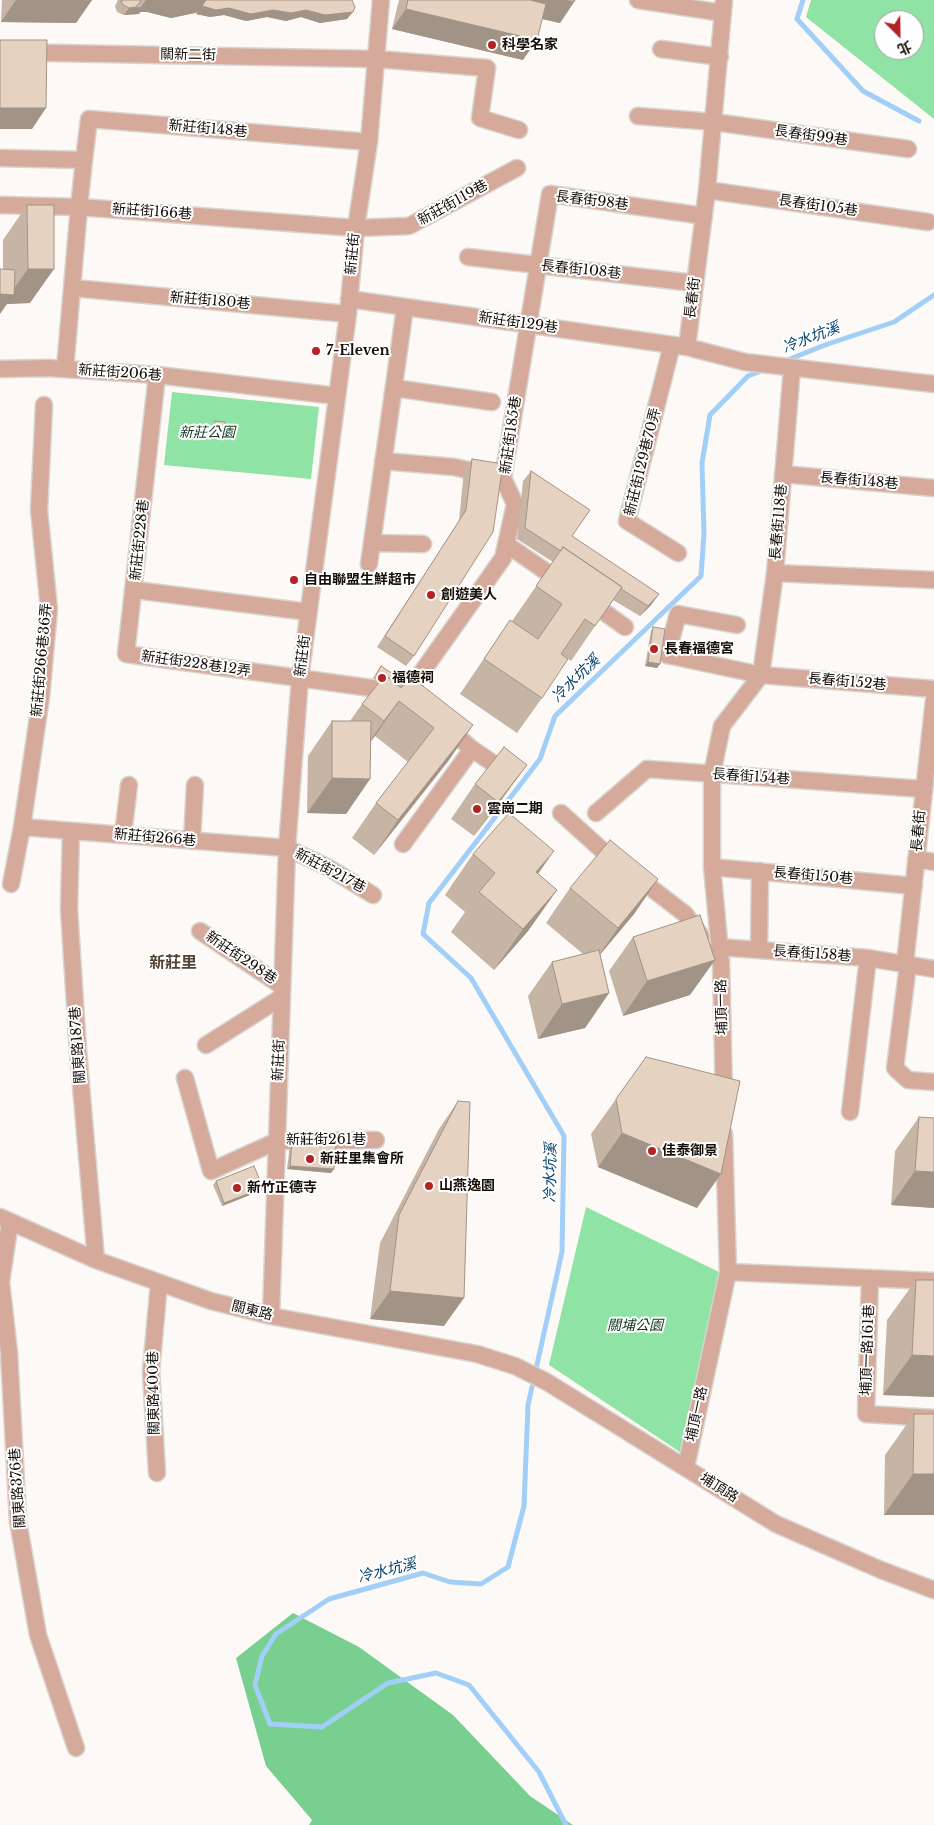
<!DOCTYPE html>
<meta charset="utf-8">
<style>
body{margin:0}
#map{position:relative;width:934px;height:1825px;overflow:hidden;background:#fdf9f6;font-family:"Libre Baskerville","Noto Sans TC",serif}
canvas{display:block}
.north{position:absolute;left:874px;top:10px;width:50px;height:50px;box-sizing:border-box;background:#fff;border:1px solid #a29f9d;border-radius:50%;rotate:157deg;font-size:14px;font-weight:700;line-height:20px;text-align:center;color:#160f09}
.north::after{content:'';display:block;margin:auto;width:18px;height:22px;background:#b32225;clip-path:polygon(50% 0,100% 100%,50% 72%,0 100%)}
</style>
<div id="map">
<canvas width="934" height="1825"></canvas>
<div class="north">北</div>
</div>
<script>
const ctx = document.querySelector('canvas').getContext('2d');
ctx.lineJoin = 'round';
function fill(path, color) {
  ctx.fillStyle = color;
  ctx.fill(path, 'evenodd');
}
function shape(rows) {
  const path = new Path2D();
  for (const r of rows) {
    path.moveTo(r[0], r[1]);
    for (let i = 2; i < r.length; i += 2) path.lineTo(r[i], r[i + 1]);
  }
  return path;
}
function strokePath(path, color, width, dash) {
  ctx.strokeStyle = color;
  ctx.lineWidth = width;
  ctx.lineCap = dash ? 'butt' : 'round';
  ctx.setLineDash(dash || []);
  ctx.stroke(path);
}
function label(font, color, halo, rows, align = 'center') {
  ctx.font = font + ' "Libre Baskerville","Noto Sans TC",serif';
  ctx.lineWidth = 4;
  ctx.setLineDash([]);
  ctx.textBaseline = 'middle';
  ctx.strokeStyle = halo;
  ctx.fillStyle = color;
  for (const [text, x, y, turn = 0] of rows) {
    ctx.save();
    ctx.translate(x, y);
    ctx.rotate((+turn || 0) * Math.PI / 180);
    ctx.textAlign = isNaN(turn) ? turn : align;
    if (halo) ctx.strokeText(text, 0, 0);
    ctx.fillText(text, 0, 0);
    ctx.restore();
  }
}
fill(shape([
 [811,0,934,0,934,119,806,17],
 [884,20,914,20,914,50,884,50],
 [172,392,319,407,311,479,164,465],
 [586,1207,723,1274,683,1454,549,1365]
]), '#8fe3a5');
fill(shape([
 [293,1613,359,1647,453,1715,530,1796,573,1825,309,1825,312,1820,266,1766,236,1658]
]), '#78cf90');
strokePath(shape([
 [803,0,797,19,863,91,919,121],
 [785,361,825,345,894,322,934,295],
 [566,1825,539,1772,469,1685,436,1673,388,1683,322,1727,270,1724,255,1685,262,1656,276,1634,329,1599,423,1573,450,1582,481,1584,508,1567,524,1506,528,1405,562,1252,564,1136,471,978,423,934,429,903,540,759,555,716,701,576,704,534,702,463,710,415,748,376,766,369]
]), '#a2cff8', 5);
const minor = shape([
 [638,0,723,13],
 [724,0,707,190,687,347,745,362,934,384],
 [661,49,720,57],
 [0,52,376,59,487,68,480,118,519,130],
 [638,116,714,122,908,149],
 [0,158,84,160,79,207,356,228,409,226,517,168],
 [84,160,89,119,369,142],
 [707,190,928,222],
 [0,205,79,207,65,369],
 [468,257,694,283],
 [73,288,348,314],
 [349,299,687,347],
 [672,345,627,521,678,553],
 [0,369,48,368,157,375,337,396],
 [157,375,126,654,407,693,503,558,515,504,503,478,550,194,704,216],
 [394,388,492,402],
 [383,461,454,467,485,474],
 [783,474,934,488],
 [372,543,423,544],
 [506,544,564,584],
 [369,564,405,307],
 [775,573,934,580],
 [135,590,308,612],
 [586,599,625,627],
 [737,625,678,614,667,655,761,675,934,689],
 [761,675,775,573,792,368],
 [472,749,509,774],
 [561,813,603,851,685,914,701,936],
 [596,813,647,769,923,789],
 [22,827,287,848,329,868,373,895],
 [71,831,69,909,78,1051,96,1260],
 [123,835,129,785],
 [192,841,195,785],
 [403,844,472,749,445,726],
 [916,859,934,862],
 [712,867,914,886],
 [11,884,22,827,41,697,49,609,39,510,44,405],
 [200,931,282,986],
 [718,947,868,958,934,969],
 [759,950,760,871],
 [905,963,934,700],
 [908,965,895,1068,908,1080,934,1082],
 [206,1045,282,997],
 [185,1078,211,1171,277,1141,376,1140],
 [724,1097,721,962,712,867,712,774,722,726,761,675],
 [850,1112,868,958],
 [0,1217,96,1260,211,1301,271,1316,477,1354,515,1366,547,1382,776,1524,881,1570,934,1590],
 [10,1222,1,1282,9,1352,18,1521,38,1635,76,1748],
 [728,1272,934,1281],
 [870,1278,866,1414,934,1418],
 [271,1316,287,848,300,678,348,314,356,228,369,142,381,0],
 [686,1467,728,1272,724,1134],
 [157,1473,151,1371,159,1283]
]);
strokePath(minor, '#d8d4d0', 19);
strokePath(minor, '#d5aa9a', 16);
fill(shape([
 [2,0,92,0,76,23,1,22],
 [118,0,352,0,347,19,320,23,301,17,286,21,267,17,246,21,224,15,210,17,196,14,197,12,195,13,171,18,147,12,140,12,139,14,124,15,117,12,115,6],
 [399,0,575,0,574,2,560,23,542,19,523,60,392,29],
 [27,205,30,303,7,304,3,269,3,240],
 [215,421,223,437,210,435,213,424],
 [472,459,503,464,414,656,406,666,377,647,459,521,464,470],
 [531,471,572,536,659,594,651,605,640,616,613,600,571,661,561,654,542,698,517,733,460,694,510,620,512,621,553,562,517,539,523,481],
 [653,627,660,664,657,668,645,666,651,631],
 [381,666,389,679,401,688,410,676,449,760,374,855,352,838,376,803,408,762,375,736,371,741,370,779,346,814,307,813,308,756,332,721,350,721,362,704,380,682,373,678],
 [475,784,502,799,474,836,451,819],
 [473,854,538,874,557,890,528,931,494,970,451,932,465,912,445,895],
 [658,879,634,914,600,954,609,993,585,1028,538,1039,528,996,552,962,583,954,546,923,570,888],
 [633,937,690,995,623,1016,609,971],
 [616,1099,697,1208,598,1167,591,1134],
 [458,1101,444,1326,370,1319,380,1243,439,1129],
 [919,1117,934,1208,891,1205,895,1151],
 [292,1141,334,1169,331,1173,287,1169,290,1145],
 [216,1181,260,1191,222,1206,213,1185],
 [916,1280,934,1397,883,1395,887,1320],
 [914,1414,934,1414,934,1515,884,1515,885,1455]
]), '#c6b5a5');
fill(shape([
 [16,0,92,0,76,23,1,22],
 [146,0,206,0,229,8,353,12,347,19,320,23,301,17,286,21,267,17,246,21,224,15,210,17,196,14,198,11,195,13,171,18,147,12,140,12,139,14,124,15,129,8,141,7],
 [458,0,564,0,574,2,560,23],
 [406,9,537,40,523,60,392,29],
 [0,108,46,108,32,129,0,129],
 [28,269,54,269,30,303,7,304,0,314,0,294,10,294],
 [213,431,225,433,223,437,210,435],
 [659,594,651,605,640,616,648,606],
 [648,662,660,664,657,668,645,666],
 [399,701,375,736,359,756,384,721],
 [473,725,449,760,374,855,398,820],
 [527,765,502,799,474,836,498,802],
 [332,778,370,779,346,814,307,813],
 [554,851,526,891,536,872],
 [658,879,634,914,594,962,618,928],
 [557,890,528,931,494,970,523,929],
 [715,960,690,995,623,1016,647,981],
 [609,993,585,1028,538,1039,562,1004],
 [622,1133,721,1174,697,1208,598,1167],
 [290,1166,334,1169,331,1173,287,1169],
 [915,1171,934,1172,934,1208,891,1205],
 [263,1188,260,1191,222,1206,224,1203],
 [390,1291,464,1298,444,1326,370,1319],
 [912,1355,934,1356,934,1397,883,1395],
 [913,1474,934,1474,934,1515,884,1515]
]), '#a19386');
const building = shape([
 [121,0,140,0,141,1,136,7,129,8,123,5,121,0],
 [206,0,352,0,355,7,353,12,325,15,306,10,291,13,273,10,251,14,229,8,216,10,202,6,206,0],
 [408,0,530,0,546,4,537,40,406,9,408,0],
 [564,0,575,0,574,2,564,0],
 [0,40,47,40,46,108,0,108,0,40],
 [27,205,54,205,54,269,28,269,27,205],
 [0,269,15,270,14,295,0,294,0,269],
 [215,421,225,422,225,433,213,431,215,421],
 [472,459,503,464,493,532,414,656,385,636,466,510,472,459],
 [531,471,590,510,572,536,659,594,648,606,621,589,622,587,563,547,561,551,525,528,531,471],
 [563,547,622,587,595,626,585,619,561,654,568,659,542,698,484,659,510,620,538,639,562,604,536,586,563,547],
 [653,627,665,629,660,664,648,662,653,627],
 [381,666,393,674,389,679,385,675,383,679,376,675,381,666],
 [385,675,401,688,410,676,473,725,398,820,376,803,434,728,399,701,384,721,362,704,385,675],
 [332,721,371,721,370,779,332,778,332,721],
 [504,747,527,765,498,802,475,784,504,747],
 [509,813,554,851,536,872,557,890,523,929,479,892,495,873,473,854,509,813],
 [610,840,658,879,618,928,570,888,610,840],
 [700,915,715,960,647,981,633,937,700,915],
 [599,950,609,993,562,1004,552,962,599,950],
 [646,1057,740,1081,721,1174,622,1133,616,1099,646,1057],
 [458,1101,470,1102,464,1298,390,1291,399,1215,458,1101],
 [919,1117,934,1118,934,1172,915,1171,919,1117],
 [292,1141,336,1145,334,1169,290,1166,292,1141],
 [254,1166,263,1188,224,1203,216,1181,254,1166],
 [916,1280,934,1280,934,1356,912,1355,916,1280],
 [914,1414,934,1414,934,1474,913,1474,914,1414]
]);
fill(building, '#e6d2c0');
strokePath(building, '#a19386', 1);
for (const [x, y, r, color] of [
 [492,45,5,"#b32225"],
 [316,351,5,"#b32225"],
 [294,580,5,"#b32225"],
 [431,595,5,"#b32225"],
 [654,649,5,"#b32225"],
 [382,678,5,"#b32225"],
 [477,809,5,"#b32225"],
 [652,1151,5,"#b32225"],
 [310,1159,5,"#b32225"],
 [429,1186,5,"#b32225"],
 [237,1188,5,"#b32225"]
]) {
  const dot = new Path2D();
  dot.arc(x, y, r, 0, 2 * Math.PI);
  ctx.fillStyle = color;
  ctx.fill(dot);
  strokePath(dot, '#fff', 2);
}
label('bold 14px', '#160f09', '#fff', [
 ["科學名家",502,45],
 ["7-Eleven",326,351],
 ["自由聯盟生鮮超市",304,580],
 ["創遊美人",441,595],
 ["長春福德宮",664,649],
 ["福德祠",392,678],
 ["雲崗二期",487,809],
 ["佳泰御景",662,1151],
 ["新莊里集會所",320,1159],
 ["山燕逸園",439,1186],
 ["新竹正德寺",247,1188]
], 'left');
label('14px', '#160f09', '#fff', [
 ["關新二街",188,55,1],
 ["新莊街148巷",208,129,5],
 ["長春街99巷",811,136,8],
 ["長春街98巷",592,201,7],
 ["新莊街119巷",453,203,-29],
 ["長春街105巷",818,206,8],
 ["新莊街166巷",152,212,4],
 ["新莊街",353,254,-85],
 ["長春街108巷",581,270,6],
 ["長春街",693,298,-83],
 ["新莊街180巷",210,301,5],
 ["新莊街129巷",518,323,8],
 ["新莊街206巷",120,373,4],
 ["新莊街185巷",511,435,-82],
 ["新莊街129巷70弄",643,462,-76],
 ["長春街148巷",859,481,5],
 ["長春街118巷",779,522,-85],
 ["新莊街228巷",140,540,-84],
 ["新莊街",303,656,-83],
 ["新莊街266巷36弄",42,660,-85],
 ["新莊街228巷12弄",196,664,8],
 ["長春街152巷",847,682,5],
 ["長春街154巷",751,777,4],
 ["長春街",919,831,-85],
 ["新莊街266巷",155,838,5],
 ["新莊街217巷",330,871,28],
 ["長春街150巷",813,876,5],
 ["長春街158巷",812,954,4],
 ["新莊街298巷",241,958,34],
 ["埔頂一路",722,1007,-91],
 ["關東路187巷",78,1045,-94],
 ["新莊街",279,1060,-88],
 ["新莊街261巷",326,1140],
 ["關東路",252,1311,14],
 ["埔頂一路161巷",868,1350,-88],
 ["關東路400巷",154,1393,-91],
 ["埔頂一路",697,1414,-78],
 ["關東路376巷",18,1488,-94],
 ["埔頂路",719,1488,32]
]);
label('italic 14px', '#0f341b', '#fff', [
 ["新莊公園",207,433],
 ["關埔公園",635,1326]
]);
label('italic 15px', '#03406b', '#fff', [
 ["冷水坑溪",811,338,-21],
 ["冷水坑溪",576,679,-44],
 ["冷水坑溪",551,1173,-89],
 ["冷水坑溪",387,1571,-14]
]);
label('bold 16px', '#534334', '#fff', [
 ["新莊里",173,963]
]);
</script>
